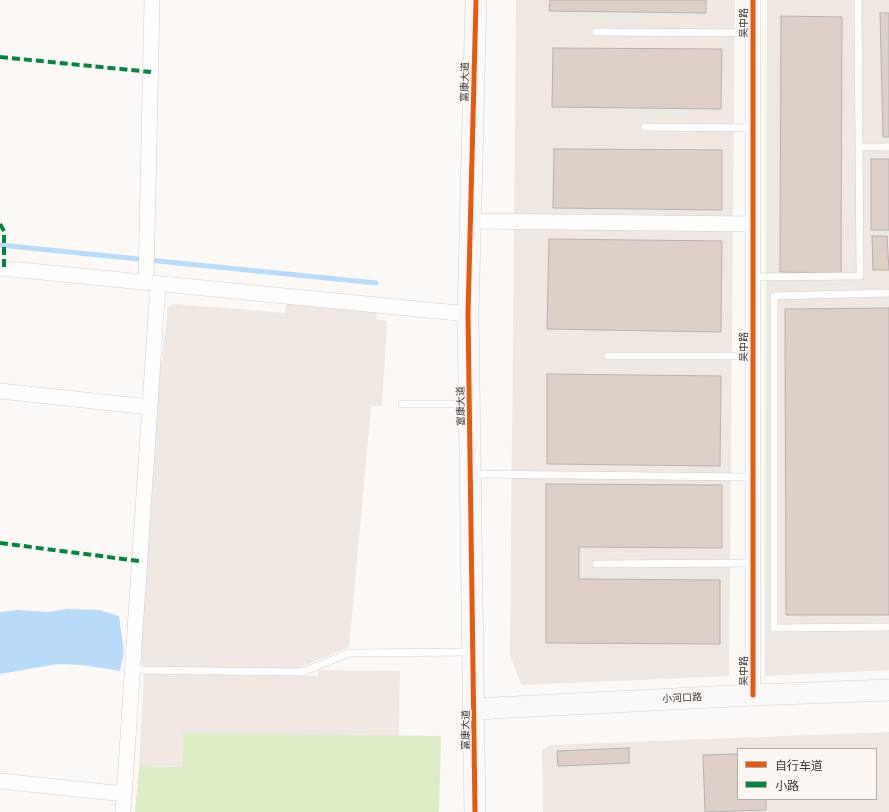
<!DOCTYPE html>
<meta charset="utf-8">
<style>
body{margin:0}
#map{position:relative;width:889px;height:812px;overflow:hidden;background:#fbf8f6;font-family:"Golos Text","Noto Sans SC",sans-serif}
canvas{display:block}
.legend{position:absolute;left:737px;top:748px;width:140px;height:52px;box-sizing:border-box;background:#fdf7f4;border:1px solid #afaba8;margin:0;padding:5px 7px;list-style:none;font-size:12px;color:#3a3836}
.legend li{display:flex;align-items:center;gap:8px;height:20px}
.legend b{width:20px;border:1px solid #afaba8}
</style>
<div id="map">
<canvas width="889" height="812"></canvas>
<ul class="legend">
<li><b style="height:5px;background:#e8590c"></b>自行车道</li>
<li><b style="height:5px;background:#00873e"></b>小路</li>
</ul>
</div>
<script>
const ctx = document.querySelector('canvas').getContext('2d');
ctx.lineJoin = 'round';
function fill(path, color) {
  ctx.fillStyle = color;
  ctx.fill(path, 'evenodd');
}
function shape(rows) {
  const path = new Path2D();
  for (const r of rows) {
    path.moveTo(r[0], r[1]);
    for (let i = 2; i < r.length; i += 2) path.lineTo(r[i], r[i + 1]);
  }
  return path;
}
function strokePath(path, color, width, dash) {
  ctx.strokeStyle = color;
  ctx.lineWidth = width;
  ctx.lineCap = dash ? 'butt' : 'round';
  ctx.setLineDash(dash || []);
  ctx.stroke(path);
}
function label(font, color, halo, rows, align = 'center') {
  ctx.font = font + ' "Golos Text","Noto Sans SC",sans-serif';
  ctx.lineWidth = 3.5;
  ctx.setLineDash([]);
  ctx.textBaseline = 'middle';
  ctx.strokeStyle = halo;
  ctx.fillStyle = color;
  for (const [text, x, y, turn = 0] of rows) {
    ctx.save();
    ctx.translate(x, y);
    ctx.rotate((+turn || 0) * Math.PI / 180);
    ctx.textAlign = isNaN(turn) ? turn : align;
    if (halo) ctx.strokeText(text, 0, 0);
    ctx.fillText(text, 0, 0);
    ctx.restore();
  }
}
fill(shape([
 [516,0,735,0,729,676,522,685,510,656],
 [767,0,889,0,889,670,765,676],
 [287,301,377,310,376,319,387,321,382,406,371,406,349,647,299,668,148,669,143,665,140,660,156,404,168,308,174,304,285,313],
 [318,670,400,671,399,736,183,733,182,767,139,766,144,674,318,676],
 [889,732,889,812,543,812,542,750,550,745],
 [738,749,876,749,876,799,738,799]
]), '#eee7e2');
fill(shape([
 [183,733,441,736,439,812,135,812,139,766,182,767]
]), '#dcecc4');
fill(shape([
 [68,609,99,610,119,616,124,652,120,671,82,665,58,664,0,674,0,612,18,610,48,612]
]), '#b8dbfa');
strokePath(shape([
 [0,245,376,283]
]), '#b8dbfa', 5);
const building = shape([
 [550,0,706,0,706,13,549,11,550,0],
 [880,13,889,13,889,137,883,137,880,13],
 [781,16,842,17,841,273,780,272,781,16],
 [553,48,722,49,721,109,552,107,553,48],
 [554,149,722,150,722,210,553,208,554,149],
 [871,159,889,159,889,230,871,230,871,159],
 [872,236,887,236,889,270,873,270,872,236],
 [549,239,722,241,721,332,547,329,549,239],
 [889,308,889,615,786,615,785,309,889,308],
 [547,374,721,376,720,466,547,464,547,374],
 [546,484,722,485,722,548,579,547,579,579,720,580,720,644,546,643,546,484],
 [629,748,629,763,558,766,557,751,629,748],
 [738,754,738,799,766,799,766,810,705,812,703,755,738,754]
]);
fill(building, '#ded0c6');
strokePath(building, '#b4b2b1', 1);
const lane = shape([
 [596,32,753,33],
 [645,127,753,128],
 [859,147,889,147],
 [753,277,860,276,858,0],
 [889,293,774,296,774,628,889,627],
 [608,356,753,356],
 [402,404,468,404],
 [471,474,753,477],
 [596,564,753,563],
 [132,670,298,672,305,671,349,653,472,652]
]);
const street = shape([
 [471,221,753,224],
 [0,268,468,314],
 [146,283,152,0],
 [0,391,149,407],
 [753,695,753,0],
 [0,781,124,794],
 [123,812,158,284]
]);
const secondary = shape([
 [474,709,753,695,889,690],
 [475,812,468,314,476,0]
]);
strokePath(lane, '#d1cfcd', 8);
strokePath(street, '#d1cfcd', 16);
strokePath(secondary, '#d1cfcd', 22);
strokePath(lane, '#fefefe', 7);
strokePath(street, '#fefefe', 15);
strokePath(secondary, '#fbf8f8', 21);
strokePath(shape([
 [0,57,151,72],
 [0,224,4,231,4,268],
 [0,543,139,561]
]), '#00873e', 4, [8, 4]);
strokePath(shape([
 [753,695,753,0],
 [475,812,468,314,476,0]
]), '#e8590c', 5);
label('10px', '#3a3836', '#fdf7f4', [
 ["吴中路",744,23,-90],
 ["富康大道",465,82,-89],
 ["吴中路",744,347,-90],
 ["富康大道",461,406,-91],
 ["吴中路",744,671,-90],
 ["小河口路",682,698,-3],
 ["富康大道",466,730,-90]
]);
</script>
